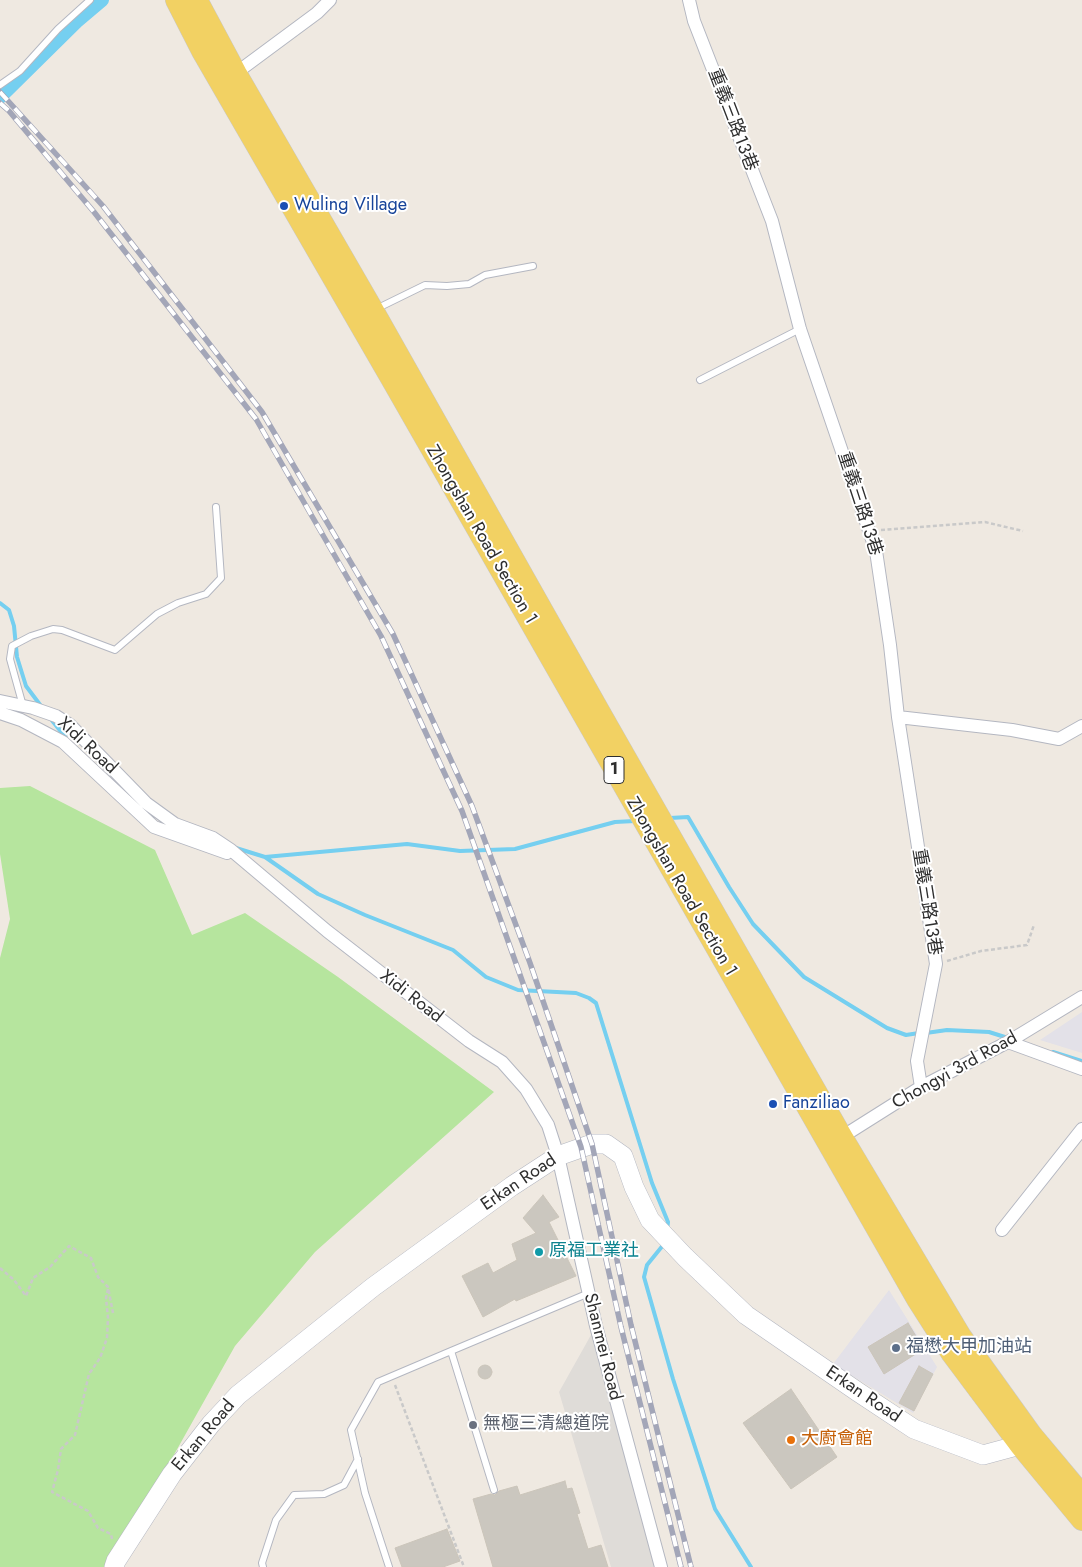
<!DOCTYPE html>
<meta charset="utf-8">
<style>
body{margin:0}
canvas{display:block;background:#efe9e1}
</style>
<canvas width="1082" height="1567"></canvas>
<script>
const ctx = document.querySelector('canvas').getContext('2d');
ctx.lineJoin = 'round';
function fill(path, color) {
  ctx.fillStyle = color;
  ctx.fill(path, 'evenodd');
}
function shape(rows) {
  const path = new Path2D();
  for (const r of rows) {
    if (r.length === 3) {
      path.moveTo(r[0] + r[2], r[1]);
      path.arc(r[0], r[1], r[2], 0, 2 * Math.PI);
      continue;
    }
    path.moveTo(r[0], r[1]);
    for (let i = 2; i < r.length; i += 2) path.lineTo(r[i], r[i + 1]);
  }
  return path;
}
function strokePath(path, color, width, dash) {
  ctx.strokeStyle = color;
  ctx.lineWidth = width;
  ctx.lineCap = dash ? 'butt' : 'round';
  ctx.setLineDash(dash || []);
  ctx.stroke(path);
}
function label(font, color, halo, rows, align = 'center') {
  ctx.font = font + ' Jost,"Noto Sans TC",sans-serif';
  ctx.lineWidth = 4;
  ctx.setLineDash([]);
  ctx.textBaseline = 'middle';
  ctx.strokeStyle = halo;
  ctx.fillStyle = color;
  for (const [text, x, y, turn = 0] of rows) {
    ctx.save();
    ctx.translate(x, y);
    ctx.rotate((+turn || 0) * Math.PI / 180);
    ctx.textAlign = isNaN(turn) ? turn : align;
    if (halo) ctx.strokeText(text, 0, 0);
    ctx.fillText(text, 0, 0);
    ctx.restore();
  }
}
fill(shape([
 [1082,1012,1082,1053,1040,1040],
 [889,1290,937,1367,913,1413,833,1364]
]), '#e3e1e8');
fill(shape([
 [30,786,155,850,192,935,245,913,338,977,494,1092,315,1252,235,1346,111,1567,0,1567,0,958,10,919,0,854,0,788]
]), '#b6e59e');
fill(shape([
 [596,1326,662,1567,611,1567,559,1392]
]), '#dfdcd8');
strokePath(shape([
 [0,603,9,610,14,626,17,657,26,686,41,706],
 [50,718,66,738],
 [670,818,688,817,729,887,753,924,804,977,887,1028,906,1035,919,1033],
 [236,848,265,857,318,894,365,915,453,950,486,977,518,990,576,993,589,998,596,1003,652,1183,668,1222,667,1230],
 [265,857,407,844,460,851,515,849,615,822,635,821],
 [926,1033,947,1030,989,1032,1008,1038],
 [1053,1052,1082,1061],
 [664,1244,647,1265,644,1277,673,1379,715,1509,751,1567]
]), '#75cff0', 4);
strokePath(shape([
 [0,97,76,22,102,0]
]), '#75cff0', 14);
const building = shape([
 [543,1195,559,1217,549,1222,576,1276,516,1301,515,1299,483,1317,462,1276,488,1263,493,1273,517,1260,512,1244,536,1233,523,1218,543,1195],
 [908,1323,922,1346,922,1350,884,1374,868,1347,908,1323],
 [485,1372,7],
 [919,1366,933,1374,914,1411,899,1403,919,1366],
 [791,1389,837,1457,791,1489,743,1423,791,1389],
 [565,1481,567,1489,572,1488,580,1513,577,1514,588,1549,601,1545,608,1567,493,1567,473,1499,491,1494,495,1495,499,1491,517,1486,520,1495,565,1481],
 [447,1529,460,1561,443,1567,402,1567,395,1548,447,1529]
]);
fill(building, '#cbc7bf');
strokePath(building, '#cbc5ba', 1);
const lane = shape([
 [0,85,20,71,58,29,90,0],
 [376,309,425,285,447,286,469,284,485,275,533,266],
 [700,380,800,329],
 [23,706,10,659,12,646,31,636,53,629,62,630,115,650,157,614,178,603,206,594,221,578,216,507],
 [494,1490,451,1351,589,1293],
 [263,1567,262,1563,276,1520,294,1495,324,1494,344,1485,358,1459],
 [389,1567,365,1493,351,1430,378,1382,451,1351]
]);
const street = shape([
 [689,0,694,21,772,221,800,329,876,551,890,645,898,717,936,964,917,1061,921,1087],
 [236,73,317,13,330,0],
 [0,701,33,708,56,716,70,725,146,803,175,824,213,838,231,850,327,931,469,1041,502,1062,526,1089,548,1125,558,1156,596,1326,661,1567],
 [0,713,21,720,63,742,154,827,227,853],
 [898,717,1012,730,1059,739,1082,726],
 [1008,1042,1082,1069],
 [837,1140,921,1087,1008,1042,1082,997],
 [1002,1230,1082,1129]
]);
const secondary = shape([
 [114,1567,116,1561,172,1474,211,1424,238,1395,373,1287,512,1186,558,1156,592,1144,606,1144,623,1156,634,1187,650,1220,685,1257,746,1315,858,1392,914,1429,983,1455,1020,1445,1030,1435]
]);
const primary = shape([
 [176,0,202,51,392,380,917,1299,952,1354,1020,1445,1082,1520],
 [197,0,236,73,373,310,603,718,842,1137,960,1335,1031,1434,1082,1495]
]);
strokePath(lane, '#b4b7c1', 8);
strokePath(street, '#b4b7c1', 14);
strokePath(secondary, '#b4b7c1', 20);
strokePath(primary, '#c9c9c9', 22);
strokePath(shape([
 [881,530,985,522,1023,531],
 [947,961,981,951,1027,945,1034,925],
 [0,1268,14,1280,26,1296,33,1278,50,1267,69,1246,91,1258,98,1277,108,1287,113,1313],
 [108,1289,106,1298,108,1318,107,1338,100,1358,89,1374,75,1435,61,1449,58,1470,52,1492,88,1511,98,1528,111,1534,112,1539],
 [395,1385,464,1567]
]), '#c9c9c9', 2.5, [4, 2.5]);
strokePath(lane, '#fff', 6);
strokePath(street, '#fff', 12);
strokePath(secondary, '#fff', 19);
strokePath(primary, '#f2d163', 21);
const rail = shape([
 [0,92,103,206,262,412,393,634,472,806,530,963,592,1144,631,1325,691,1567],
 [0,103,9,111,94,212,256,419,381,636,462,811,581,1147,621,1327,681,1567]
]);
strokePath(rail, '#a3a6b8', 5.5);
strokePath(rail, '#fff', 4, [11]);
for (const [x, y, r, color] of [
 [284,206,5,"#1a4fb4"],
 [773,1104,5,"#1a4fb4"],
 [539,1252,5,"#0f9aa8"],
 [896,1348,5,"#5c6f8a"],
 [473,1425,5,"#6b7280"],
 [791,1440,5,"#e8710a"]
]) {
  const dot = new Path2D();
  dot.arc(x, y, r, 0, 2 * Math.PI);
  ctx.fillStyle = color;
  ctx.fill(dot);
  strokePath(dot, '#fff', 2);
}
for (const [x, y, w] of [
 [614,770,20]
]) {
  const box = new Path2D();
  box.roundRect(x - w / 2, y - 13.5, w, 27, 4);
  ctx.fillStyle = '#fff';
  ctx.fill(box);
  strokePath(box, '#2e2e2e', 1);
}
label('bold 16px', '#2e2e2e', null, [
 ["1",614,770]
]);
label('18px', '#2e2e2e', '#fff', [
 ["重義三路13巷",732,120,69],
 ["重義三路13巷",859,504,72],
 ["Zhongshan Road Section 1",481,535,60],
 ["Xidi Road",87,746,43],
 ["Zhongshan Road Section 1",681,887,60],
 ["重義三路13巷",926,902,81],
 ["Xidi Road",411,997,38],
 ["Chongyi 3rd Road",955,1071,-29],
 ["Erkan Road",519,1183,-34],
 ["Shanmei Road",602,1347,76],
 ["Erkan Road",863,1395,34],
 ["Erkan Road",204,1436,-50]
]);
label('18px', '#164399', '#fff', [
 ["Wuling Village",294,206],
 ["Fanziliao",783,1104]
], 'left');
label('18px', '#0d838f', '#fff', [
 ["原福工業社",549,1252]
], 'left');
label('18px', '#4e5e75', '#fff', [
 ["福懋大甲加油站",906,1348]
], 'left');
label('18px', '#5b616d', '#fff', [
 ["無極三清總道院",483,1425]
], 'left');
label('18px', '#c56008', '#fff', [
 ["大廚會館",801,1440]
], 'left');
</script>
